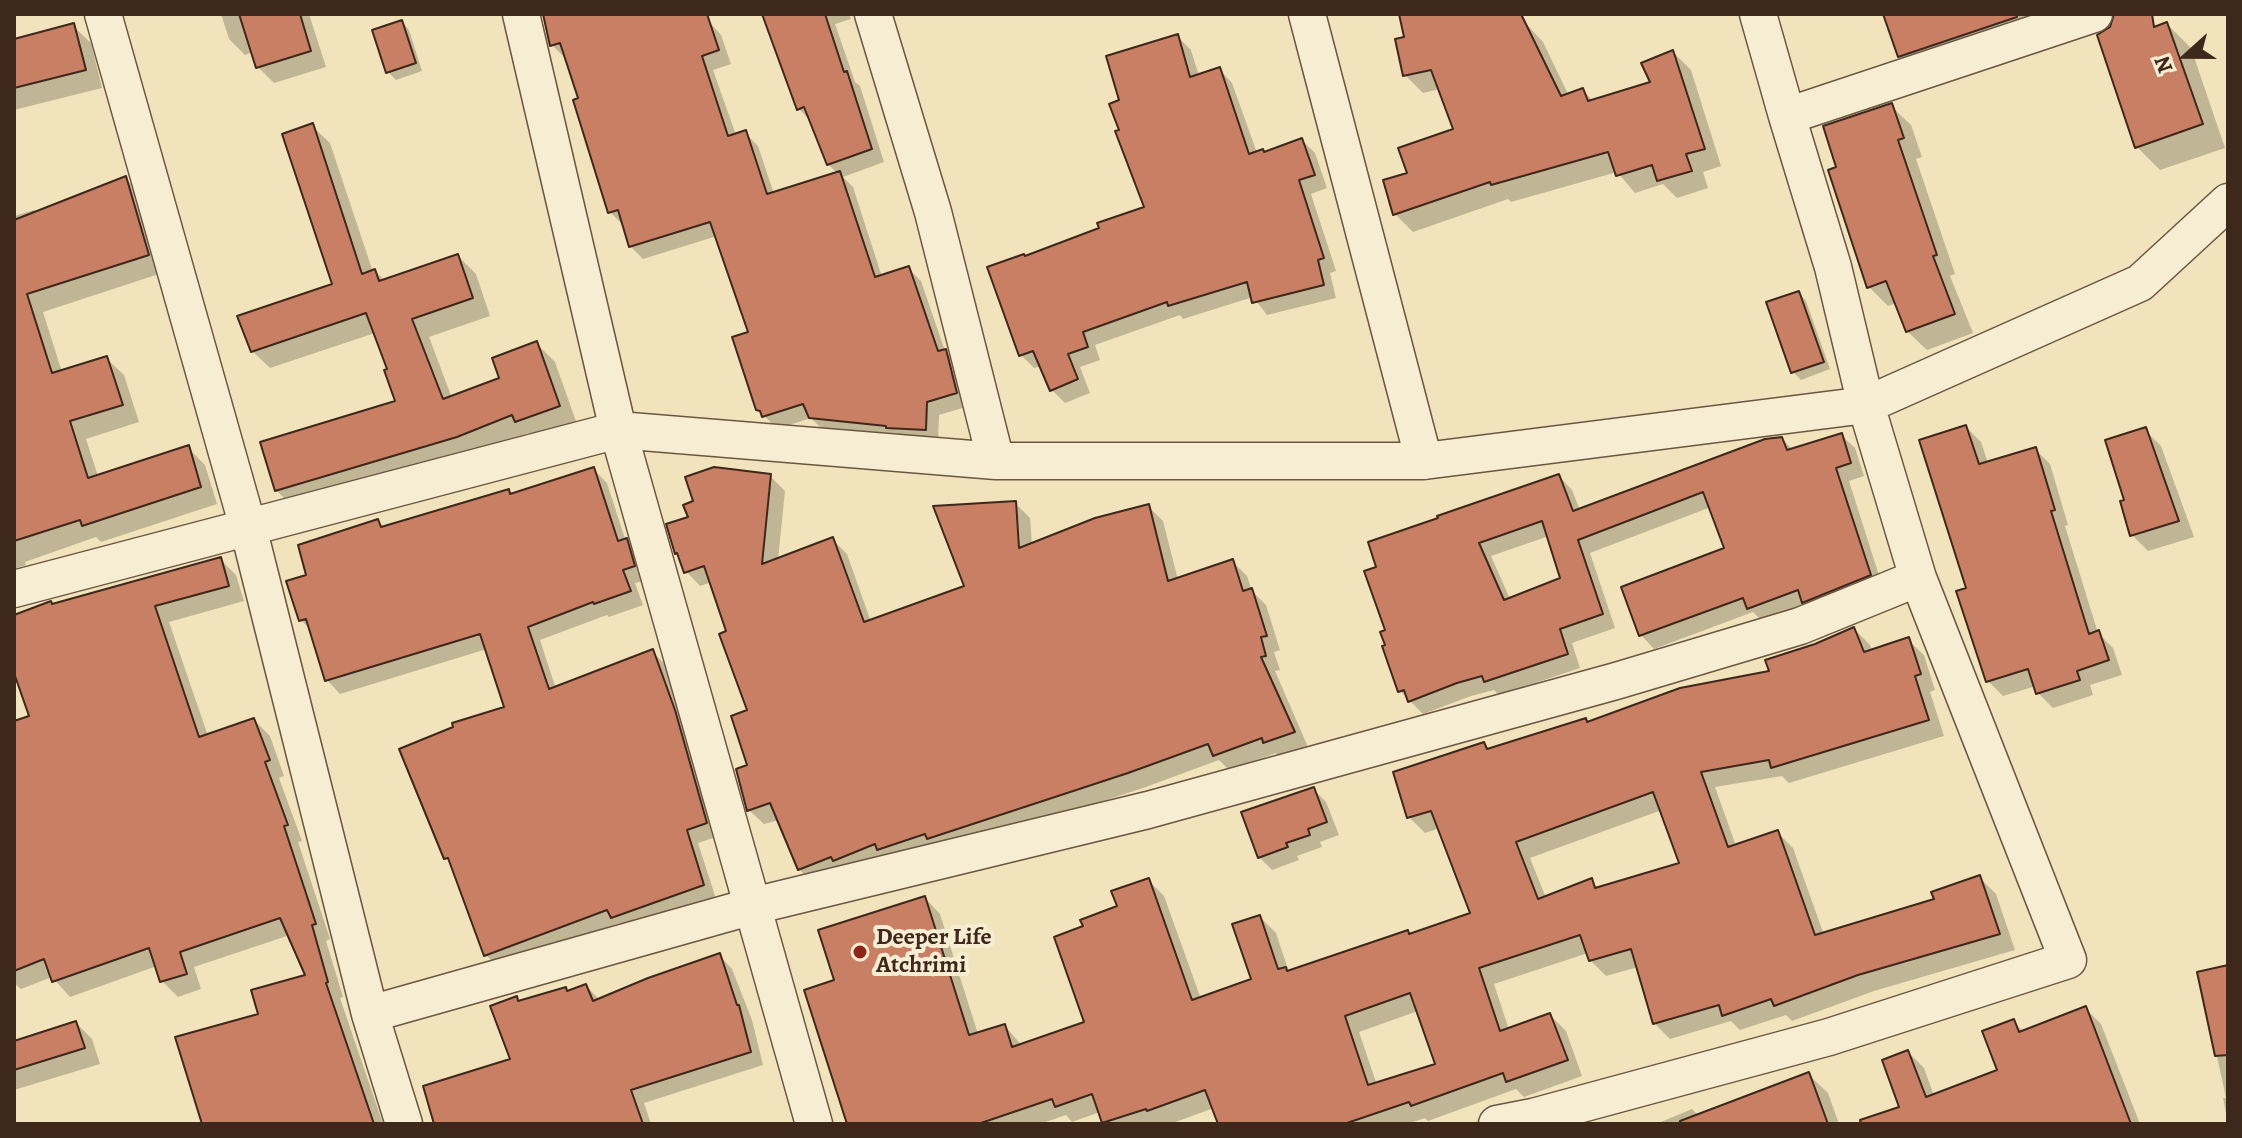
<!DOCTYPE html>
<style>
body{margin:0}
#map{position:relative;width:2242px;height:1138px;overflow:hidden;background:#f1e3bb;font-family:Alegreya,serif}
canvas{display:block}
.frame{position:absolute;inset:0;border:16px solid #3e271b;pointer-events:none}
.north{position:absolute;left:2146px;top:16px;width:80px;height:80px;-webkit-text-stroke:6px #f6edd3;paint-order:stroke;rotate:249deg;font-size:22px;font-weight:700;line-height:32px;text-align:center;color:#3e271b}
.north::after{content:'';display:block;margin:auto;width:28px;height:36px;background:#3e271b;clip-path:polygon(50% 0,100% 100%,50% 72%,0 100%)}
</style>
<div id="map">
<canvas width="2242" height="1138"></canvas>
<div class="frame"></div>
<div class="north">N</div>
</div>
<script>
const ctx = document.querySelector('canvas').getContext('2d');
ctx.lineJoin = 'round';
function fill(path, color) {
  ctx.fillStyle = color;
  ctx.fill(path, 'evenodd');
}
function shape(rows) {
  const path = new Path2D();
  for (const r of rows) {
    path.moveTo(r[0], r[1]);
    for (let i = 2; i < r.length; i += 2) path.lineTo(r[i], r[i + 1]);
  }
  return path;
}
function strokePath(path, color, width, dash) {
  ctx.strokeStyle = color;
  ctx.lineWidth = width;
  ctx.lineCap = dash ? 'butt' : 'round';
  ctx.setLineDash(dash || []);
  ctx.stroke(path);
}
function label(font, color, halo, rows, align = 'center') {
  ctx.font = font + ' Alegreya,serif';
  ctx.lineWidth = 8;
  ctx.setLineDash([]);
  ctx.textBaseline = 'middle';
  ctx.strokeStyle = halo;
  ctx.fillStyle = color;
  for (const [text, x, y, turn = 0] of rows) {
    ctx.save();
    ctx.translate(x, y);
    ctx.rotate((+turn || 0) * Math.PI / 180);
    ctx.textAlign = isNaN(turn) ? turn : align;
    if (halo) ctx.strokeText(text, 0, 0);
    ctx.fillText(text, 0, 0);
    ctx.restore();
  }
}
fill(shape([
 [221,14,309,14,326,67,274,83,258,67,253,52,245,55,229,39],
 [558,14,702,14,721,35,731,64,713,70,736,135,745,133,758,146,774,194,838,174,828,164,813,123,799,109,764,14,849,14,851,19,835,24,855,82,860,86,884,162,843,177,853,187,882,277,908,268,921,281,945,351,958,364,969,406,939,415,938,442,824,431,811,418,777,429,758,409,751,334,717,236,643,259,630,246,623,225,610,212,567,57,565,58,552,45],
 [1401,14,1517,14,1543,42,1569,96,1583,90,1594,102,1652,83,1673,52,1691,70,1721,166,1703,172,1708,188,1677,198,1663,184,1635,193,1617,172,1511,202,1508,199,1413,232,1395,214,1409,174,1456,130,1440,89,1423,93,1405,75,1406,39],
 [1885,14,2090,14,1916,72,1899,56],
 [402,22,409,30,422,71,396,80,388,72],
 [2167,24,2191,48,2225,148,2160,170,2136,146],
 [73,26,91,43,102,88,14,110,14,41],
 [1178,37,1191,50,1199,76,1219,69,1232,83,1257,153,1265,154,1302,140,1315,153,1327,188,1311,194,1336,271,1330,273,1336,298,1267,315,1253,297,1183,319,1180,315,1095,345,1100,360,1080,367,1090,393,1065,403,1052,390,1042,366,1034,368,1021,355,1026,258,1102,230,1147,208,1122,131,1121,101],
 [1891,106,1911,125,1922,157,1916,159,1955,274,1950,276,1973,333,1927,350,1907,331,1897,303,1888,306,1869,287,1839,168],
 [312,126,330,143,373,272,375,271,385,281,458,256,476,274,490,316,429,337,452,398,501,379,537,344,555,362,577,424,534,439,528,433,475,454,294,508,276,490,398,402,375,333,270,368,252,351,335,285],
 [126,179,143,196,165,272,43,312,62,372,106,358,124,375,139,422,86,439,98,476,188,448,205,465,217,504,101,542,96,537,25,562,26,565,14,569,14,216,34,210,37,213],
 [1799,293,1806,301,1830,369,1801,380,1793,372],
 [1966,427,1981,442,1988,463,2035,449,2050,464,2068,525,2065,526,2098,633,2113,648,2122,675,2090,685,2093,695,2053,708,2038,693,2036,686,2003,696,1988,681,1969,589],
 [2145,430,2161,446,2194,537,2148,551,2132,535,2126,501],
 [1841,435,1855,448,1864,476,1849,481,1883,588,1762,621,1753,612,1654,649,1641,635,1727,549,1711,507,1590,553,1615,628,1572,643,1580,668,1499,695,1494,690,1471,696,1423,714,1400,691,1387,631,1367,572,1559,476,1572,490,1580,510,1782,439,1793,450],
 [1549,536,1563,579,1510,599,1491,556],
 [594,470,607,483,625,539,639,553,647,580,635,583,643,605,609,617,607,615,540,640,556,689,652,652,666,665,688,725,719,836,698,843,716,899,626,930,619,923,499,968,486,955,452,864,446,858,507,709,487,649,340,694,327,680,312,632,301,620,309,576,378,522,384,528,508,491,512,495],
 [770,476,785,491,778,560,832,539,847,554,871,622,966,587,1015,503,1030,518,1032,545,1148,506,1163,521,1178,580,1232,561,1247,576,1252,591,1266,605,1280,650,1274,652,1280,670,1275,671,1308,747,1280,757,1276,753,1229,770,1219,760,1143,788,943,853,814,884,799,869,779,820,764,824,749,810,749,711,728,633,712,582,700,586,686,571,690,518],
 [221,560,236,575,244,601,169,622,208,736,254,720,270,736,284,776,279,778,302,841,298,842,330,939,326,941,343,997,340,998,383,1124,204,1124,261,1015,308,976,290,935,194,967,201,989,178,997,162,981,157,966,70,997,52,977,21,989,14,983,14,723,31,718,14,670,14,617],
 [1854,629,1870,645,1872,651,1908,640,1924,655,1935,690,1930,692,1944,736,1789,783,1782,776,1715,787,1736,846,1777,832,1793,848,1824,935,1936,900,1980,878,1996,894,2015,950,1874,991,1792,1021,1786,1015,1740,1030,1731,1021,1670,1039,1654,1023,1638,967,1606,976,1590,960,1588,953,1494,984,1509,1030,1550,1015,1566,1031,1582,1076,1524,1097,1516,1089,1428,1121,1425,1118,1407,1124,1220,1124,1214,1108,1170,1124,1105,1124,1100,1112,1072,1122,1066,1115,1040,1124,848,1124,837,981,925,898,940,914,978,1034,1005,1026,1022,1046,1087,1024,1085,927,1119,908,1148,880,1164,896,1201,999,1254,980,1260,917,1276,933,1289,972,1473,915,1440,828,1425,833,1409,817,1484,744,1490,750,1772,673,1816,646],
 [1662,810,1682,865,1599,889,1591,881,1546,898,1530,858],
 [1418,1011,1438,1066,1377,1085,1359,1032],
 [1313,789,1326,802,1339,835,1320,842,1322,847,1297,856,1299,860,1272,870,1259,857],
 [719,955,732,969,752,1020,763,1065,644,1103,651,1124,438,1124,513,1060,516,999,520,1002,569,993,586,986,600,1000],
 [2228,967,2228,1123,2223,1098,2226,1098,2199,974],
 [2085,1008,2101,1024,2140,1124,1907,1124,1908,1052,1924,1068,1934,1096,2000,1072,2013,1022,2024,1032],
 [76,1023,92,1039,100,1064,14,1090,14,1043],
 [1809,1075,1828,1093,1839,1124,1656,1124,1692,1109,1699,1116]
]), '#0003');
const building = shape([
 [239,14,300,14,311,51,256,68,239,14],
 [543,14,707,14,719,50,702,56,728,136,746,130,767,194,840,171,875,277,909,266,938,351,946,349,957,393,927,402,926,430,886,428,886,426,809,418,803,404,762,417,760,411,756,410,732,337,748,332,710,222,629,247,618,210,608,213,573,100,578,98,560,43,550,46,543,14],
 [762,14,825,14,844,72,847,71,872,149,827,165,804,107,797,110,762,14],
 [1399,14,1521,14,1561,96,1583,88,1588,101,1650,82,1641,63,1673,50,1705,149,1686,154,1692,171,1657,181,1652,165,1616,176,1608,152,1491,185,1490,182,1393,215,1383,180,1407,173,1398,148,1453,129,1431,70,1403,76,1395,39,1404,37,1399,14],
 [1883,14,2016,14,2017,17,1898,57,1883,14],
 [2114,14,2152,14,2154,27,2167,22,2203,124,2135,148,2097,35,2110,27,2114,14],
 [402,20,416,63,386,73,372,30,402,20],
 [74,23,86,70,14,88,14,39,74,23],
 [1178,34,1190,77,1220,67,1249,154,1263,149,1264,152,1302,138,1315,175,1299,180,1324,258,1318,260,1324,285,1252,303,1247,282,1168,306,1167,302,1083,332,1088,347,1068,354,1078,379,1050,391,1033,351,1019,356,987,267,1024,254,1025,256,1099,228,1097,223,1144,207,1115,131,1119,130,1109,104,1119,100,1106,56,1178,34],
 [1892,103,1904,138,1898,140,1937,255,1933,256,1955,314,1906,332,1886,281,1867,288,1828,170,1836,167,1823,126,1892,103],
 [313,123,362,274,375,269,379,281,458,254,473,298,412,319,443,399,499,378,492,358,537,341,560,406,515,422,512,415,457,437,275,491,260,442,395,401,384,370,387,369,366,313,251,352,237,316,332,284,282,134,313,123],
 [126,176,149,255,27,294,52,373,107,356,123,405,70,421,88,478,189,445,201,487,82,526,80,520,14,541,14,220,126,176],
 [1799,291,1824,362,1791,373,1766,302,1799,291],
 [1966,425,1979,464,2036,447,2055,510,2051,511,2089,634,2099,630,2109,660,2077,671,2080,680,2036,694,2028,669,1986,682,1956,591,1966,588,1919,440,1966,425],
 [2146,427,2179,521,2130,536,2120,501,2124,500,2105,440,2146,427],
 [1842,433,1851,463,1836,468,1871,575,1802,603,1798,590,1747,609,1743,598,1639,636,1621,587,1724,548,1703,492,1578,540,1603,614,1560,629,1568,654,1484,682,1482,676,1457,683,1408,702,1404,690,1398,692,1382,646,1385,645,1380,632,1385,630,1364,571,1376,567,1368,542,1438,518,1437,516,1559,474,1573,511,1765,439,1782,437,1787,450,1842,433],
 [1542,521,1560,578,1504,600,1479,543,1542,521],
 [594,467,618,541,627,538,635,566,623,570,631,591,594,604,593,602,528,627,549,689,653,649,675,710,707,823,687,830,704,885,611,918,607,910,484,956,448,858,444,859,399,749,453,727,452,723,504,707,480,634,325,681,306,619,299,621,286,581,306,575,298,545,378,519,381,527,509,489,510,494,594,467],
 [714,467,771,474,762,564,833,537,864,622,964,586,933,506,1016,501,1019,548,1095,518,1149,504,1168,581,1233,559,1243,591,1252,588,1267,636,1261,637,1266,656,1261,657,1295,732,1263,743,1262,738,1213,756,1208,744,1128,773,927,839,925,834,877,850,875,844,833,861,831,857,798,870,770,803,747,811,736,769,747,765,731,716,747,710,719,634,726,631,704,566,684,573,677,553,675,554,666,524,688,517,683,505,693,501,685,477,714,467],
 [221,557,229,586,155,606,199,737,254,718,270,760,265,762,288,825,284,826,316,924,312,925,328,982,326,983,374,1124,202,1124,175,1037,258,1014,251,990,305,975,280,918,180,952,187,974,160,982,149,948,52,982,44,959,14,971,14,721,29,716,14,673,14,615,51,601,52,604,221,557],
 [1854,627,1864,652,1909,637,1921,674,1915,676,1929,720,1771,768,1769,760,1701,772,1728,847,1778,830,1815,935,1934,899,1931,892,1980,875,2000,934,1858,975,1774,1006,1771,999,1722,1016,1719,1005,1653,1024,1631,949,1589,961,1580,935,1479,968,1500,1031,1550,1013,1568,1060,1506,1082,1503,1073,1411,1106,1409,1102,1344,1124,1218,1124,1205,1090,1147,1111,1146,1109,1102,1123,1092,1094,1055,1107,1052,1099,978,1124,847,1124,804,990,834,980,818,930,925,896,969,1035,1005,1024,1012,1047,1084,1022,1054,937,1083,926,1080,920,1117,906,1111,891,1149,878,1192,1000,1251,979,1232,924,1260,915,1278,969,1286,967,1287,971,1408,930,1409,934,1470,913,1431,811,1407,818,1393,772,1484,742,1487,749,1586,718,1587,722,1680,688,1769,671,1765,660,1815,644,1854,627],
 [1653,792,1679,863,1595,888,1592,878,1538,899,1516,842,1653,792],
 [1410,993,1435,1064,1368,1085,1345,1016,1410,993],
 [1314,787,1327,822,1308,829,1310,835,1286,843,1288,847,1258,858,1241,812,1314,787],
 [720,953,737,1005,739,1005,751,1052,631,1090,643,1124,434,1124,423,1086,510,1059,490,1006,517,996,518,1001,566,987,567,991,586,984,593,1001,648,978,720,953],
 [2228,965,2228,1055,2215,1056,2197,972,2228,965],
 [2086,1006,2131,1124,1861,1124,1860,1120,1899,1107,1882,1060,1908,1050,1926,1097,1997,1070,1982,1031,2014,1019,2019,1032,2086,1006],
 [76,1021,85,1048,14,1070,14,1041,76,1021],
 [1809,1072,1828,1124,1680,1124,1680,1121,1809,1072]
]);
fill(building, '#c97f64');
strokePath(building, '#3e271b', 2);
const street = shape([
 [103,14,248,527,370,1014,404,1124],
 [521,14,618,430,814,1124],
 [873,14,933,212,996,461],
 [1307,14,1424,461],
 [1758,14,1787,116,2094,14],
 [14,589,618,430,996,461,1424,461,1866,405,2140,283,2228,202],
 [370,1014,753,906,1148,810,1616,681,1800,626,1918,578],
 [1497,1124,1533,1117,1829,1037,2068,960,1918,578,1866,405,1833,267,1787,116]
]);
strokePath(street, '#6b5643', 39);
strokePath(street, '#f6edd3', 36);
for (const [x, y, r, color] of [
 [860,952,8,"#8f2418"]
]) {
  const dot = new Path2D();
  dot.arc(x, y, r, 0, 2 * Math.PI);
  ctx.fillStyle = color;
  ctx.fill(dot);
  strokePath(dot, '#f6edd3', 3);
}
label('bold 24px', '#3e271b', '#f6edd3', [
 ["Deeper Life",876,938],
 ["Atchrimi",876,966]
], 'left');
</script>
